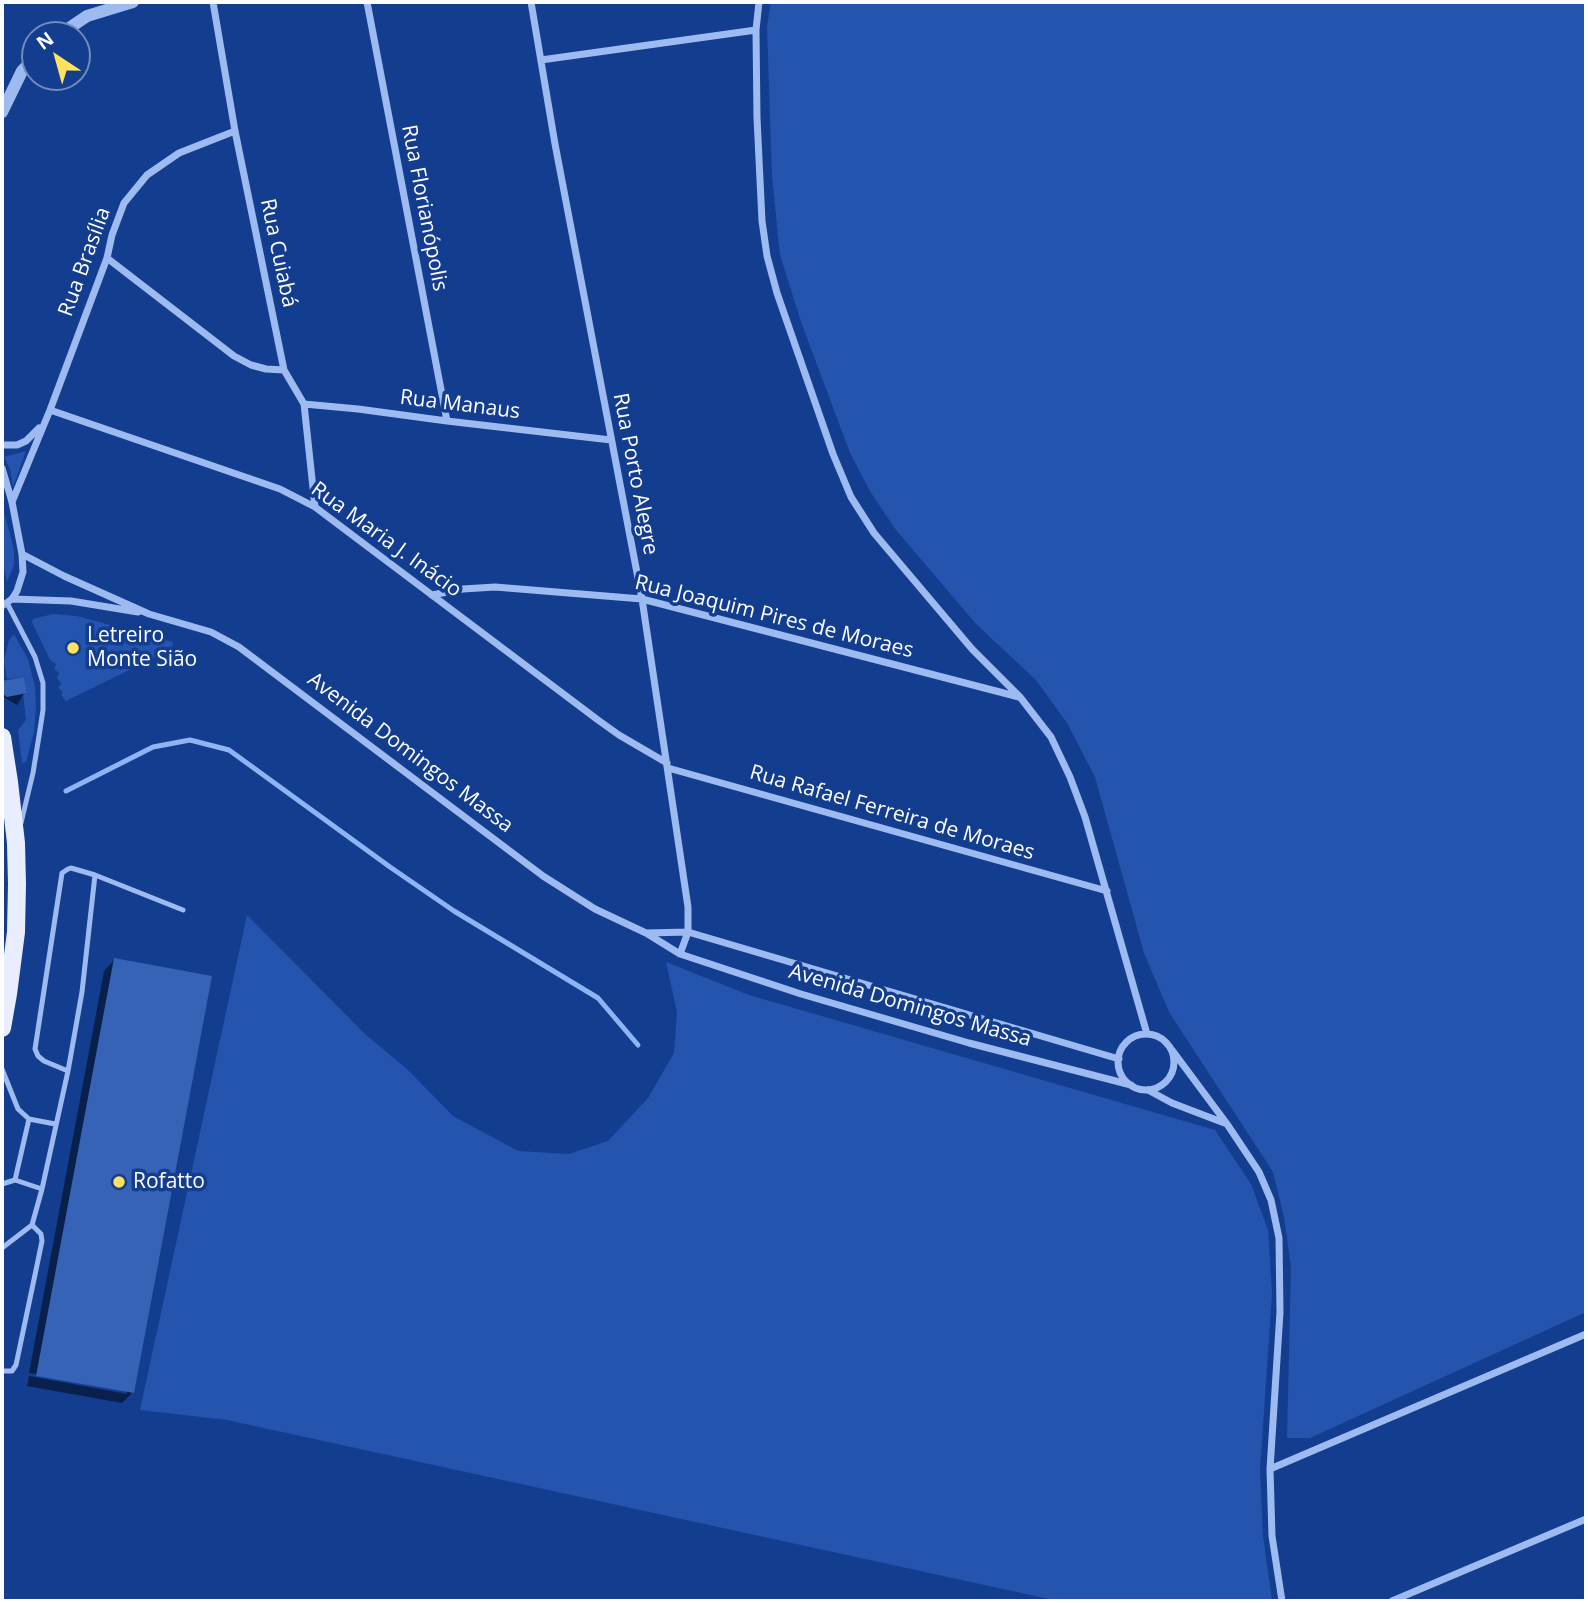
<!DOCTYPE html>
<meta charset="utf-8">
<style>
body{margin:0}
#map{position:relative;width:1588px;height:1603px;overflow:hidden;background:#133d8f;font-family:"Open Sans",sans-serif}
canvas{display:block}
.frame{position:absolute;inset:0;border:4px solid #fff;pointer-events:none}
.north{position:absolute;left:21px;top:21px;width:70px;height:70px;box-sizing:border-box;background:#133d8f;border:2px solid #718bbc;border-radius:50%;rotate:324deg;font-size:19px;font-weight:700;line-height:28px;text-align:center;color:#fff}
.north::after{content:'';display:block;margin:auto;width:24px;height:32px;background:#ffe15e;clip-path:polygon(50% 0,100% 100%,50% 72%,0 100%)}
</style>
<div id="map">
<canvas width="1588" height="1603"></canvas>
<div class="frame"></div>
<div class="north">N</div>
</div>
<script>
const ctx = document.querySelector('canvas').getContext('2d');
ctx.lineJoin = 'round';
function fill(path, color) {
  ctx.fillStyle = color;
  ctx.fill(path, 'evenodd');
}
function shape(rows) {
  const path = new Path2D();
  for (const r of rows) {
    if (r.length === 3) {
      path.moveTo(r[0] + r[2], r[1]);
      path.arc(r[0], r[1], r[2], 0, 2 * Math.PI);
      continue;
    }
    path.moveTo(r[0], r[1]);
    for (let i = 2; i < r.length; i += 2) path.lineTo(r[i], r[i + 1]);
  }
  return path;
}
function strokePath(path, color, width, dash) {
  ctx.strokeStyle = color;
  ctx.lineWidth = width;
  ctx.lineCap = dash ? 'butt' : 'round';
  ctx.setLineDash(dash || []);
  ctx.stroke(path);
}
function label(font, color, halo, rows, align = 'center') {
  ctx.font = font + ' "Open Sans",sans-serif';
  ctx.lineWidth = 7;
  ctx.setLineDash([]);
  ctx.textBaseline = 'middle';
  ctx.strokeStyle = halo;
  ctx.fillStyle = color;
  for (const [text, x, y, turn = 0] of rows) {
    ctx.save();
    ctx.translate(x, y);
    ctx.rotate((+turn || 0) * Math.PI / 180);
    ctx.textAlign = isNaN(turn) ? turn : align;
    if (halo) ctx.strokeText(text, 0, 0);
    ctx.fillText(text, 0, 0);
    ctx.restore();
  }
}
fill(shape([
 [771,2,1586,2,1586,1312,1310,1438,1287,1438,1291,1267,1284,1217,1273,1172,1169,1012,1144,953,1095,777,1067,723,1036,680,976,624,896,530,871,493,850,453,801,322,780,255,772,176,767,26],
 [26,451,13,487,10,469,4,457],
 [2,504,14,550,14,565,7,582,2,560],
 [53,614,77,616,173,642,172,649,66,701,61,695,63,692,58,688,61,683,57,678,59,673,54,669,56,664,50,660,32,622,33,619],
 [14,634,28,659,35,687,36,706,34,732,26,762,22,763,18,730,26,720,23,694,27,693,24,677,7,679,4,661,9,640],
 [247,915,365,1034,408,1070,453,1116,518,1151,569,1154,608,1141,648,1098,674,1053,677,1012,666,962,749,995,1215,1130,1251,1184,1268,1230,1272,1293,1260,1471,1263,1536,1272,1601,1058,1601,227,1420,140,1410]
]), '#2554ae');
fill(shape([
 [2,680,25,692,17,705,2,696],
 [114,960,133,1392,122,1403,27,1386,29,1376,127,1394,127,1390,29,1373,104,971]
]), '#0007');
strokePath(shape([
 [66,791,153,747,190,740,229,750,390,867,454,911,598,998,638,1045]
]), '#8fb4f4', 5);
fill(shape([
 [24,677,27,693,7,697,2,693,2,681],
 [114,958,212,976,134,1393,36,1376]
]), '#3763b6');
strokePath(shape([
 [7,603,35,657,43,683,43,710,39,736,33,773,21,823],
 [2,1069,18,1109,29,1119,55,1124],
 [68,1071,44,1061,38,1056,35,1049,62,873,68,869,71,868,95,875,183,910],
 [15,1180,29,1119],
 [2,1184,15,1180,42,1189],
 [2,1248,32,1225,42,1189,68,1071,82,992,95,875],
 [2,1371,12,1371,16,1365,36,1270,42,1241,41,1234,32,1225]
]), '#9dbbf1', 5);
strokePath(shape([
 [213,2,235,131,284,370,304,404,315,507],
 [367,2,447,421],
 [531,2,555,144,642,599,688,907,688,932,680,954],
 [759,2,756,30,757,118,762,221,767,256,777,293,833,454,851,497,874,533,972,649,1020,697,1051,737,1070,777,1085,817,1147,1034],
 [541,60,756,30],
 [107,258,234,356,251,365,266,369,284,370],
 [304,404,358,409,447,421,611,440],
 [50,410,280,489,315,507,598,720,619,735,667,763],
 [2,445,17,445,26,441,39,428],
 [2,468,12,502,22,554,23,572,17,591,12,599,2,606],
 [12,502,50,410,107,258,112,235,124,203,147,175,179,153,235,131],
 [22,554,64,576,149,614,211,632,239,647,543,876,595,909,646,933,680,954,801,994,969,1043,1131,1085],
 [432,595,463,589,495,587,642,599,1019,697],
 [12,599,71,601,138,612],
 [668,768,1107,891],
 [646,933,688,932,1119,1059],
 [1146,1062,28],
 [1172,1050,1227,1124,1259,1172,1271,1200,1279,1238,1280,1312,1270,1469,1272,1536,1282,1601],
 [1148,1090,1172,1103,1227,1124],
 [1270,1469,1586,1334],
 [1392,1601,1586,1519]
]), '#9dbbf1', 7);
strokePath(shape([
 [59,35,87,16,133,2],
 [2,112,22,71,35,57]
]), '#9dbbf1', 12);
strokePath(shape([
 [2,737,9,782,16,843,17,884,16,932,8,994,2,1028]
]), '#e8eeff', 18);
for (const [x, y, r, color] of [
 [73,648,7,"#ffe15e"],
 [119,1182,7,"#ffe15e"]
]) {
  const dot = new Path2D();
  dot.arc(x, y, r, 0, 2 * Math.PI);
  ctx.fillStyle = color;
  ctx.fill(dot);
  strokePath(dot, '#133d8f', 2.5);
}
label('21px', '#fff', '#133d8f', [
 ["Rua Florianópolis",424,208,79],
 ["Rua Cuiabá",278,253,78],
 ["Rua Brasília",85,262,-70],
 ["Rua Manaus",460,405,7],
 ["Rua Porto Alegre",635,474,79],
 ["Rua Maria J. Inácio",386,540,36],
 ["Rua Joaquim Pires de Moraes",774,617,14],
 ["Avenida Domingos Massa",410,753,37],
 ["Rua Rafael Ferreira de Moraes",892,813,16],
 ["Avenida Domingos Massa",910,1006,16]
]);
label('21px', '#fff', '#133d8f', [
 ["Letreiro",87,636],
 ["Monte Sião",87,660],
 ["Rofatto",133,1182]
], 'left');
</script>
